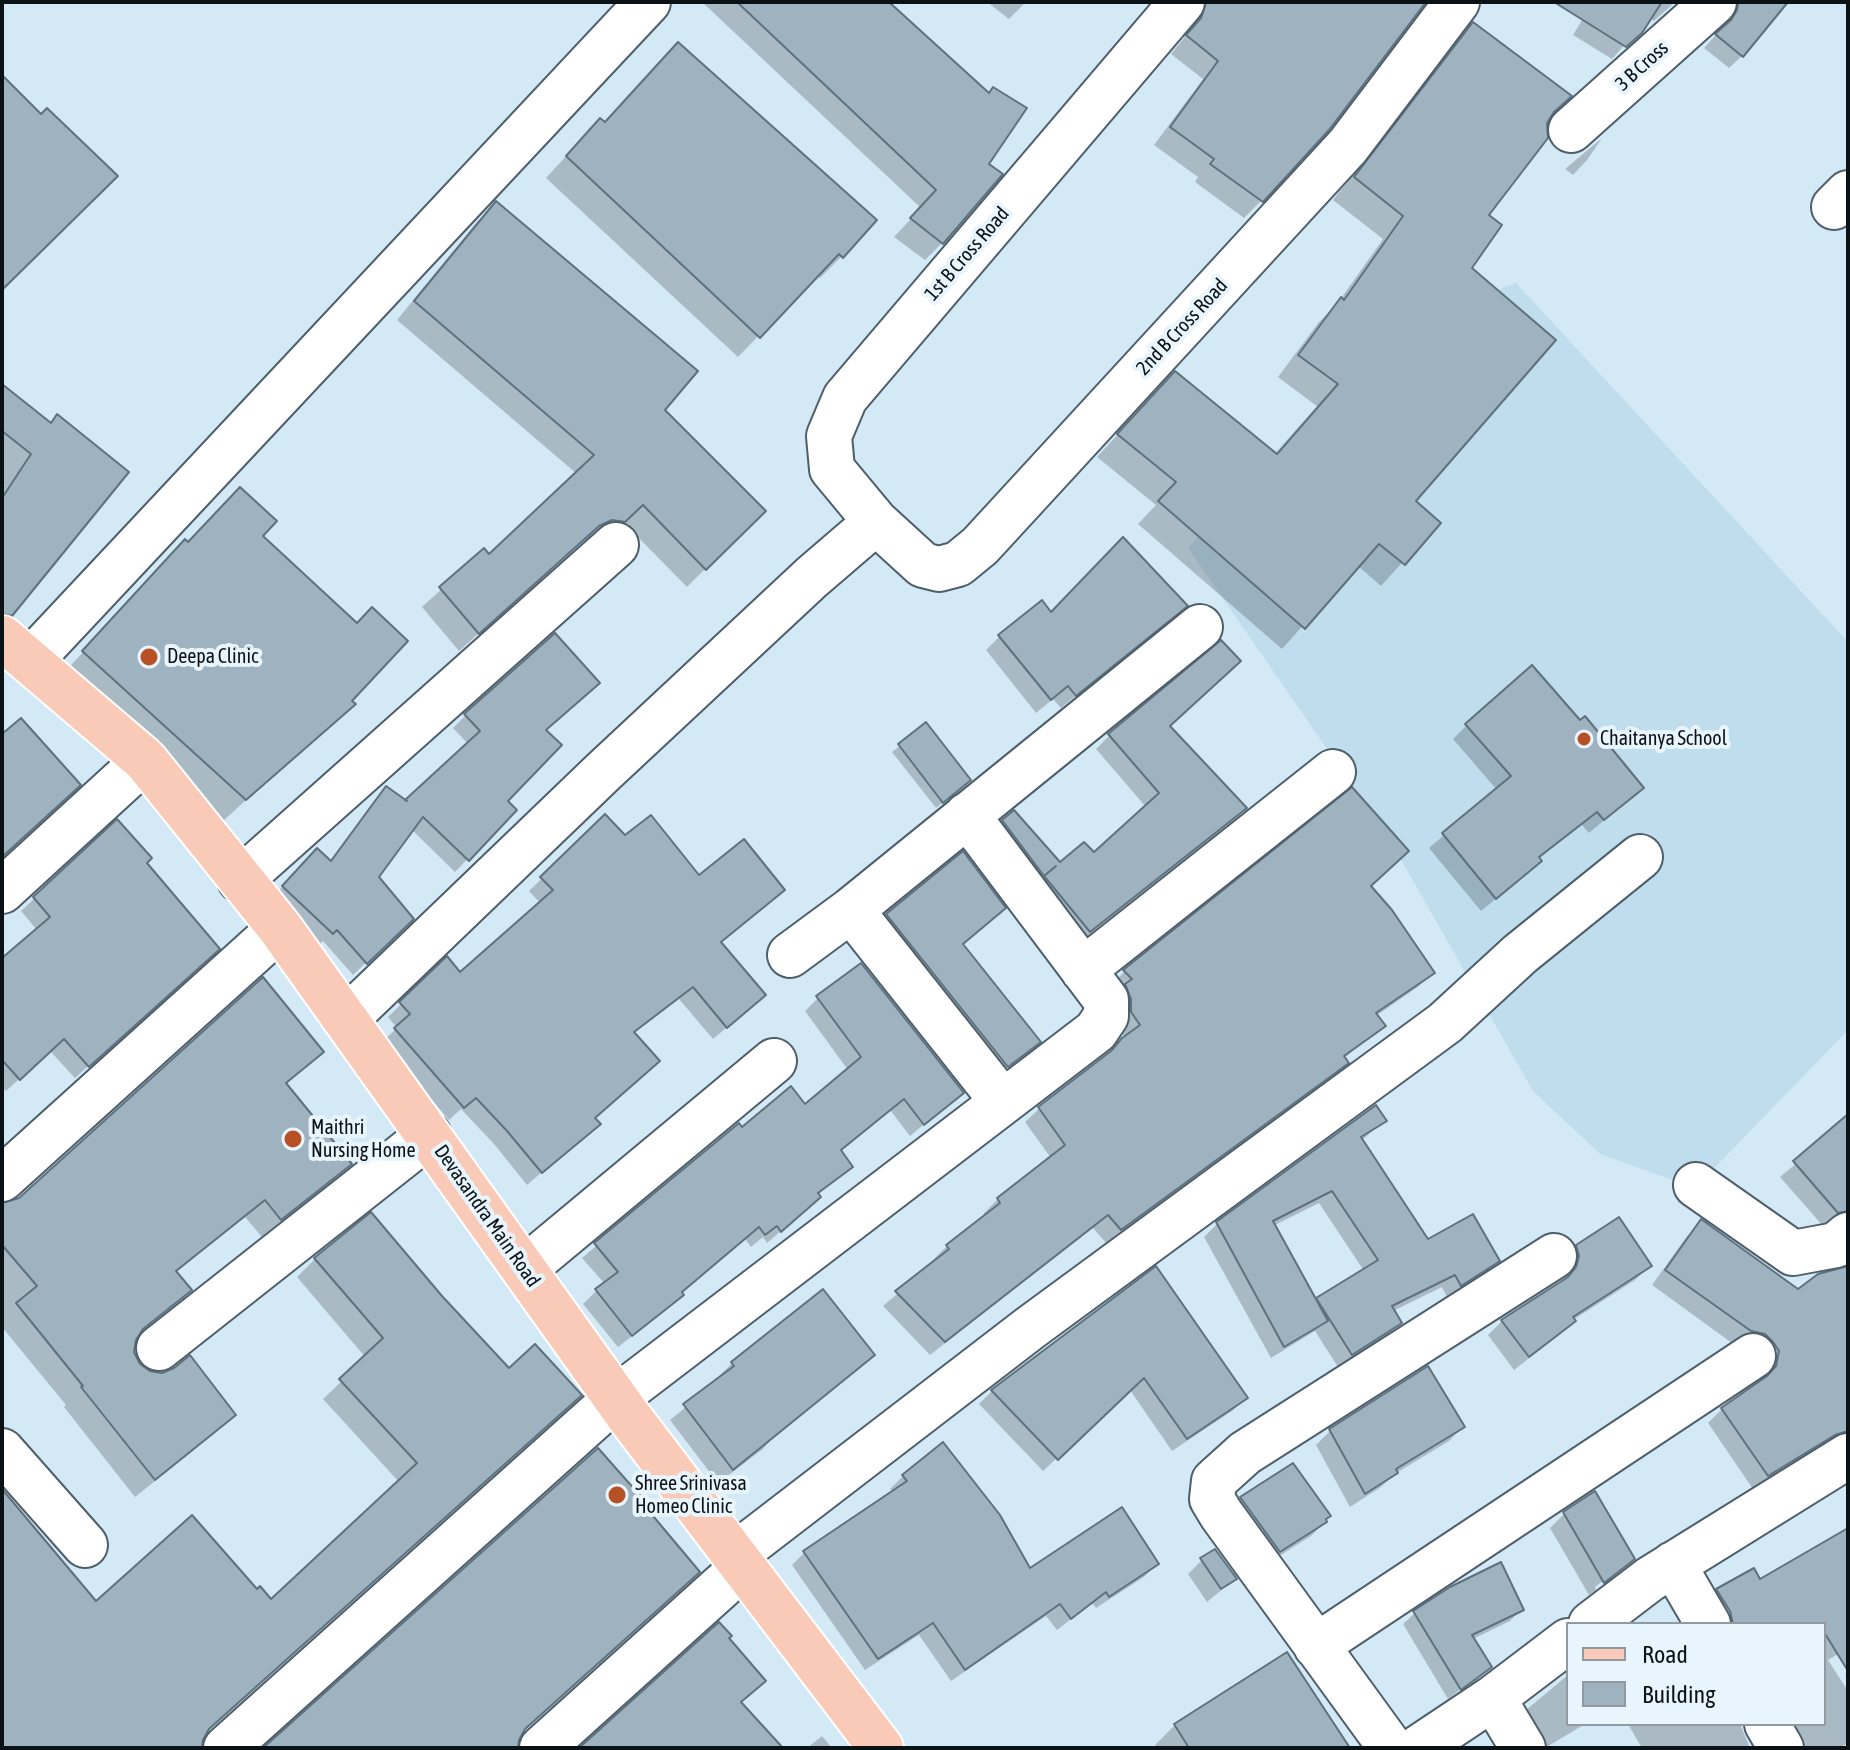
<!DOCTYPE html>
<style>
body{margin:0}
#map{position:relative;width:1850px;height:1750px;overflow:hidden;background:#d4e9f6;font-family:"Asap Condensed",sans-serif}
canvas{display:block}
.frame{position:absolute;inset:0;border:4px solid #0b1216;pointer-events:none}
.legend{position:absolute;left:1566px;top:1622px;width:260px;height:104px;box-sizing:border-box;background:#e8f5fc;border:2px solid #909aa0;margin:0;padding:10px 14px;list-style:none;font-size:24px;color:#0b1216}
.legend li{display:flex;align-items:center;gap:16px;height:40px}
.legend b{width:40px;border:2px solid #909aa0}
</style>
<div id="map">
<canvas width="1850" height="1750"></canvas>
<div class="frame"></div>
<ul class="legend">
<li><b style="height:10px;background:#f9cab8"></b>Road</li>
<li><b style="height:22px;background:#9eb2bf"></b>Building</li>
</ul>
</div>
<script>
const ctx = document.querySelector('canvas').getContext('2d');
ctx.lineJoin = 'round';
function fill(path, color) {
  ctx.fillStyle = color;
  ctx.fill(path, 'evenodd');
}
function shape(rows) {
  const path = new Path2D();
  for (const r of rows) {
    path.moveTo(r[0], r[1]);
    for (let i = 2; i < r.length; i += 2) path.lineTo(r[i], r[i + 1]);
  }
  return path;
}
function strokePath(path, color, width, dash) {
  ctx.strokeStyle = color;
  ctx.lineWidth = width;
  ctx.lineCap = dash ? 'butt' : 'round';
  ctx.setLineDash(dash || []);
  ctx.stroke(path);
}
function label(font, color, halo, rows, align = 'center') {
  ctx.font = font + ' "Asap Condensed",sans-serif';
  ctx.lineWidth = 8;
  ctx.setLineDash([]);
  ctx.textBaseline = 'middle';
  ctx.strokeStyle = halo;
  ctx.fillStyle = color;
  for (const [text, x, y, turn = 0] of rows) {
    ctx.save();
    ctx.translate(x, y);
    ctx.rotate((+turn || 0) * Math.PI / 180);
    ctx.textAlign = isNaN(turn) ? turn : align;
    if (halo) ctx.strokeText(text, 0, 0);
    ctx.fillText(text, 0, 0);
    ctx.restore();
  }
}
fill(shape([
 [1516,283,1848,642,1848,1030,1695,1188,1600,1154,1533,1091,1388,837,1188,548,1382,334]
]), '#c0ddee');
fill(shape([
 [702,2,886,2,986,164,942,243,925,260,894,237,921,208],
 [987,2,1026,2,1009,19],
 [1185,2,1423,2,1261,201,1244,218,1195,182,1198,177,1154,145,1203,79,1171,54,1184,38,1190,21],
 [1593,2,1675,2,1654,21,1649,17,1612,59,1573,35],
 [1722,2,1774,2,1742,56,1729,68,1704,48,1726,24,1726,11],
 [1473,25,1550,115,1486,216,1469,268,1413,502,1438,523,1381,586,1357,565,1282,649,1138,524,1156,505,1097,457,1153,396,1276,456,1318,407,1278,377,1319,322,1337,304,1383,239,1333,200,1451,47],
 [1602,138,1587,160,1573,175,1565,169],
 [579,142,874,220,841,257,820,278,817,275,738,357,546,178],
 [496,204,663,410,763,511,687,587,623,522,605,540,592,538,578,544,459,651,422,607,484,551,489,557,577,474,397,320,477,222],
 [2,386,49,424,57,417,19,604,4,619,2,617],
 [188,544,353,704,224,820,63,674,164,563],
 [1186,606,1061,708,1053,699,1036,713,986,650,1000,636,1051,615],
 [466,715,544,731,505,801,515,810,455,872,411,829,376,877,412,918,353,975,323,941,319,945,271,899,305,863,329,862,374,801,386,789,405,803,468,744,453,728],
 [926,725,962,787,936,808,892,752],
 [1467,725,1627,801,1589,833,1582,825,1538,859,1526,874,1481,911,1429,848,1497,790,1453,739],
 [1168,727,1244,808,1231,822,1076,945,989,835,1003,821,1060,865,1093,855,1146,807,1096,749,1110,735],
 [605,817,625,838,699,878,783,890,720,943,750,1008,713,1039,679,999,633,1034,593,1119,598,1124,527,1185,494,1144,461,1109,449,1120,382,1042,397,1028,388,1017,447,959,460,975,541,904,529,891],
 [117,822,204,961,75,1078,50,1051,6,1091,2,1087,2,961,37,930,21,911],
 [1368,887,1432,972,1419,986,1376,1016,1383,1026,1343,1059,1346,1063,1332,1076,1106,1243,1093,1228,930,1355,883,1306,935,1262,933,1260,947,1246,986,1216,984,1213,998,1199,1051,1158,1025,1122,1039,1109,1105,1058,1125,1038,1118,1027,1111,985,1125,971],
 [887,915,961,946,1038,1042,994,1078,874,928],
 [818,998,962,1093,910,1136,890,1110,839,1152,851,1167,817,1195,805,1210,767,1243,763,1237,751,1247,745,1239,680,1293,668,1308,618,1347,583,1304,604,1283,582,1258,738,1126,741,1129,805,1106,848,1070,805,1011],
 [321,1052,285,1085,349,1164,331,1182,262,1237,245,1217,175,1273,189,1290,135,1337,132,1351,138,1365,234,1414,215,1433,135,1497,64,1407,66,1405,2,1327,2,1205,8,1205],
 [1848,1120,1848,1230,1823,1226,1780,1177],
 [1384,1121,1361,1141,1427,1241,1497,1261,1484,1274,1447,1297,1442,1287,1393,1311,1400,1323,1386,1336,1338,1367,1315,1331,1271,1358,1204,1237,1217,1224],
 [1319,1203,1364,1271,1315,1302,1273,1226],
 [1702,1222,1799,1291,1848,1268,1848,1450,1753,1489,1708,1423,1722,1409,1762,1382,1765,1367,1652,1285,1687,1236],
 [1577,1247,1649,1266,1635,1280,1573,1320,1559,1335,1514,1370,1488,1335,1502,1321,1563,1282,1566,1271,1563,1261],
 [315,1259,440,1298,509,1371,561,1413,205,1733,200,1748,2,1748,2,1491,96,1604,257,1592,271,1602,399,1482,323,1399,366,1358,297,1277],
 [1156,1269,1246,1398,1232,1411,1172,1451,1130,1390,1043,1471,979,1404,992,1391],
 [872,1355,776,1434,763,1449,718,1483,670,1420,720,1379,718,1377,732,1363],
 [1463,1427,1449,1441,1393,1475,1381,1487,1350,1507,1316,1445,1330,1431],
 [943,1445,1029,1571,1157,1564,1144,1577,1096,1608,1092,1603,1057,1630,1046,1616,951,1681,919,1635,865,1670,792,1565,805,1552,894,1493,890,1489,903,1476],
 [1241,1498,1325,1522,1311,1536,1265,1565,1227,1512],
 [1564,1514,1632,1559,1620,1571,1620,1568,1595,1587,1596,1590,1589,1595,1550,1528],
 [1848,1530,1848,1648,1828,1660,1848,1691,1848,1743,1840,1748,1787,1748,1773,1724,1824,1724,1824,1624,1714,1624,1703,1604,1717,1590,1760,1582],
 [1202,1560,1235,1579,1207,1602,1188,1574],
 [1522,1609,1510,1621,1473,1639,1490,1667,1448,1699,1403,1624,1415,1613],
 [1286,1654,1334,1748,1158,1748,1155,1745,1175,1725],
 [1568,1675,1568,1724,1585,1724,1545,1748,1520,1715],
 [1628,1724,1740,1724,1750,1748,1642,1748],
 [822,1736,832,1748,807,1748]
]), '#0003');
const building = shape([
 [737,2,889,2,989,93,993,87,1027,108,989,164,1003,174,943,244,910,218,936,190,737,2],
 [1206,2,1426,2,1329,130,1263,202,1210,164,1214,159,1170,127,1218,61,1186,35,1201,18,1206,2],
 [1554,2,1662,2,1642,33,1626,47,1554,2],
 [1738,2,1788,2,1743,57,1715,34,1731,20,1737,10,1738,2],
 [1473,22,1572,96,1554,112,1547,123,1548,138,1489,215,1502,225,1472,268,1556,340,1416,501,1441,523,1405,565,1379,544,1305,629,1158,501,1176,482,1117,434,1175,371,1277,454,1338,384,1298,355,1341,297,1344,300,1403,216,1354,177,1473,22],
 [678,42,877,220,843,258,839,254,760,338,566,156,600,118,605,122,678,42],
 [2,75,41,114,47,108,118,176,2,290,2,75],
 [496,201,698,371,665,410,766,511,706,570,643,505,625,522,612,520,599,526,479,634,439,587,484,548,489,554,594,455,414,301,496,201],
 [2,384,51,423,57,414,129,472,12,616,2,614,2,498,31,454,2,431,2,384],
 [240,487,277,521,263,536,357,623,372,607,408,641,352,701,356,704,246,800,82,651,185,539,188,542,240,487],
 [1123,537,1188,606,1076,696,1068,686,1051,700,998,635,1042,600,1051,612,1123,537],
 [555,633,600,683,546,730,562,745,508,801,517,810,469,861,423,817,379,877,414,919,367,964,337,930,333,934,282,886,317,848,331,861,386,786,407,801,405,800,480,731,464,714,555,633],
 [1221,640,1241,661,1170,726,1247,808,1090,932,1044,876,1056,866,1044,876,1002,820,1014,810,1060,862,1084,842,1094,852,1159,793,1108,734,1221,640],
 [1532,665,1580,720,1585,716,1644,788,1604,820,1597,812,1539,857,1542,861,1496,899,1442,833,1511,776,1465,724,1532,665],
 [21,718,81,785,2,857,2,734,21,718],
 [926,722,971,780,943,803,898,744,926,722],
 [1352,787,1409,851,1371,886,1392,910,1435,973,1376,1013,1386,1026,1344,1056,1349,1063,1121,1230,1108,1215,945,1342,895,1291,949,1249,946,1245,1000,1203,997,1198,1065,1145,1038,1107,1111,1051,1122,1038,1140,1025,1131,1012,1131,999,1125,984,1132,979,1123,970,1352,787],
 [605,814,625,835,651,815,699,875,744,839,785,890,721,942,766,995,727,1028,693,987,634,1032,660,1061,595,1118,601,1124,542,1173,507,1131,476,1098,464,1108,394,1028,410,1014,399,1002,447,956,460,972,553,890,540,877,605,814],
 [117,819,152,858,147,863,220,949,89,1067,64,1039,20,1080,2,1060,2,958,50,917,33,897,117,819],
 [963,851,1006,908,963,944,1041,1042,1008,1067,886,914,963,851],
 [861,963,964,1093,924,1125,904,1099,841,1150,853,1167,818,1193,821,1197,781,1232,777,1226,765,1235,759,1227,682,1292,684,1295,632,1336,595,1289,618,1272,594,1243,739,1123,742,1127,791,1086,805,1104,861,1057,816,996,861,963],
 [263,977,324,1052,286,1083,352,1164,281,1220,265,1200,176,1271,192,1290,143,1329,136,1340,134,1352,140,1364,150,1371,162,1373,174,1368,190,1355,236,1415,155,1480,81,1387,83,1386,16,1303,37,1286,2,1245,2,1203,19,1198,263,977],
 [1376,1105,1387,1121,1361,1137,1428,1239,1473,1214,1500,1261,1461,1286,1455,1275,1392,1306,1402,1323,1352,1355,1316,1298,1378,1260,1332,1191,1273,1221,1328,1321,1284,1347,1216,1222,1376,1105],
 [1848,1114,1848,1211,1838,1213,1793,1161,1848,1114],
 [371,1212,442,1296,509,1368,535,1344,582,1395,209,1729,203,1740,202,1748,2,1748,2,1489,96,1601,192,1515,257,1589,260,1586,271,1599,417,1463,339,1379,383,1338,314,1258,371,1212],
 [1619,1217,1652,1266,1573,1317,1576,1321,1529,1357,1501,1320,1568,1277,1576,1267,1579,1256,1576,1245,1619,1217],
 [1701,1219,1798,1289,1818,1274,1848,1266,1848,1431,1835,1435,1768,1476,1721,1408,1767,1376,1776,1366,1779,1351,1773,1342,1765,1334,1751,1331,1665,1270,1701,1219],
 [1156,1266,1248,1398,1187,1439,1144,1378,1058,1460,991,1390,1156,1266],
 [823,1289,875,1355,733,1470,683,1404,734,1366,731,1362,823,1289],
 [1428,1366,1465,1427,1396,1469,1398,1473,1365,1494,1329,1429,1428,1366],
 [943,1442,1000,1515,1030,1568,1122,1507,1159,1564,1109,1597,1106,1592,1071,1619,1060,1604,965,1670,933,1623,878,1659,803,1551,907,1481,902,1475,943,1442],
 [598,1448,651,1508,648,1510,700,1572,525,1729,519,1740,518,1748,263,1748,598,1448],
 [1293,1463,1331,1516,1326,1519,1327,1522,1280,1552,1240,1497,1293,1463],
 [1595,1491,1635,1559,1604,1583,1563,1512,1595,1491],
 [1848,1528,1848,1671,1824,1632,1824,1624,1733,1624,1730,1611,1716,1589,1754,1568,1760,1579,1848,1528],
 [1215,1549,1237,1579,1221,1589,1200,1558,1215,1549],
 [1501,1562,1524,1610,1472,1635,1492,1667,1461,1690,1413,1611,1450,1587,1501,1562],
 [719,1622,732,1636,729,1638,766,1681,741,1702,783,1748,579,1748,719,1622],
 [1287,1652,1350,1748,1189,1748,1174,1724,1287,1652]
]);
fill(building, '#9eb2bf');
strokePath(building, '#5e717c', 2);
const minor = shape([
 [1182,2,845,398,829,436,832,469,876,522,923,565,939,569,958,564,980,546,1348,146,1457,2],
 [1571,130,1714,2],
 [1834,207,1848,193],
 [30,661,648,2],
 [240,880,616,545],
 [2,891,145,760],
 [851,910,1003,1102],
 [790,955,851,910,1200,627],
 [1083,970,1333,772],
 [347,1018,603,772,812,577,876,522],
 [2,1179,280,928],
 [1696,1185,1793,1253,1836,1245,1848,1235],
 [524,1269,774,1061],
 [159,1348,429,1135],
 [2,1451,85,1545],
 [736,1554,1030,1328,1445,1023,1520,954,1640,857],
 [1673,1564,1708,1624],
 [1591,1624,1650,1579,1848,1456],
 [1316,1646,1753,1356],
 [1493,1698,1523,1748],
 [1767,1724,1781,1748],
 [226,1748,616,1398,1096,1031,1106,1016,1106,1000,967,815],
 [542,1748,744,1566],
 [1391,1748,1221,1514,1212,1499,1214,1481,1245,1453,1554,1256],
 [1418,1748,1493,1698,1568,1641]
]);
const major = shape([
 [2,638,145,760,280,928,627,1414,881,1748]
]);
strokePath(minor, '#4d5f6b', 48);
strokePath(major, '#fff', 48);
strokePath(minor, '#fff', 44);
strokePath(major, '#f9cab8', 44);
for (const [x, y, r, color] of [
 [149,657,10,"#b75125"],
 [1584,739,8,"#b75125"],
 [293,1139,10,"#b75125"],
 [617,1495,10,"#b75125"]
]) {
  const dot = new Path2D();
  dot.arc(x, y, r, 0, 2 * Math.PI);
  ctx.fillStyle = color;
  ctx.fill(dot);
  strokePath(dot, '#e8f5fc', 3);
}
label('20px', '#0b1216', '#e8f5fc', [
 ["3 B Cross",1642,66,-42],
 ["1st B Cross Road",967,254,-49],
 ["2nd B Cross Road",1182,327,-47],
 ["Devasandra Main Road",487,1216,55]
]);
label('20px', '#0b1216', '#e8f5fc', [
 ["Deepa Clinic",167,657],
 ["Chaitanya School",1600,739],
 ["Maithri",311,1128],
 ["Nursing Home",311,1151],
 ["Shree Srinivasa",635,1484],
 ["Homeo Clinic",635,1507]
], 'left');
</script>
